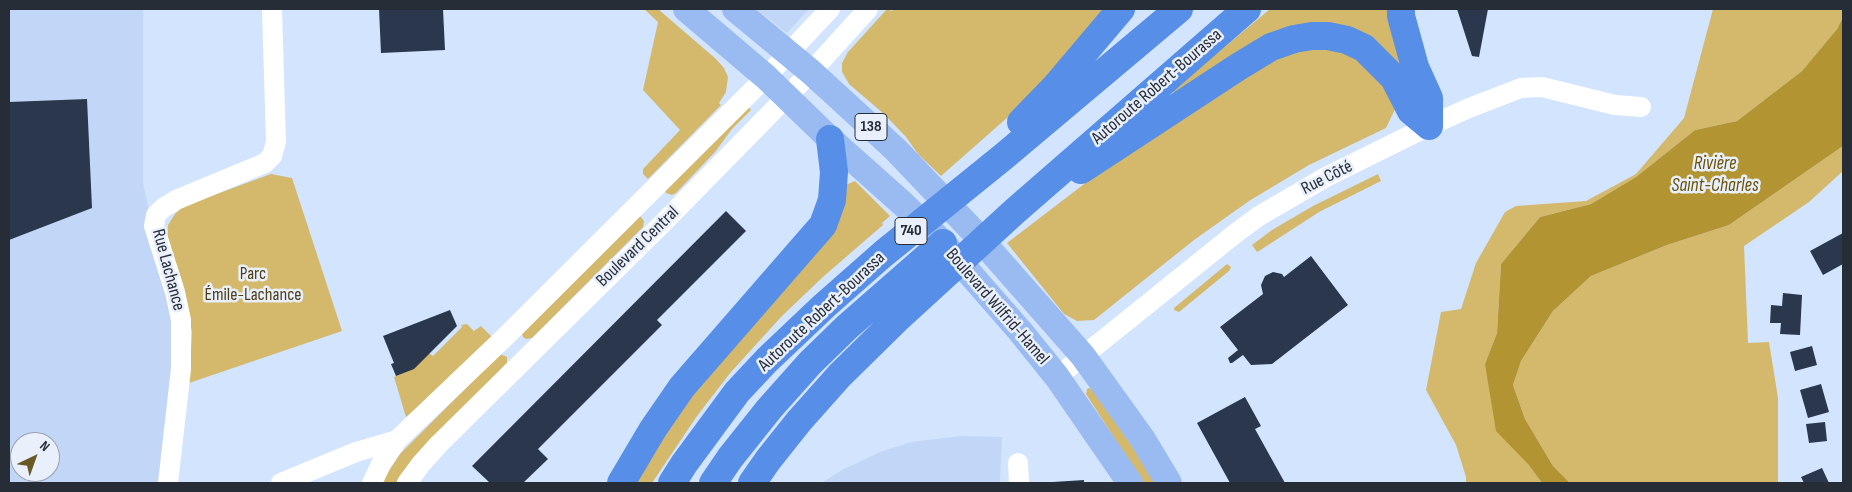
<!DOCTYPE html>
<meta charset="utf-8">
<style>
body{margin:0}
#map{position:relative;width:1852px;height:492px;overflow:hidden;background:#d3e4ff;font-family:"Sofia Sans Condensed",sans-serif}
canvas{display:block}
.frame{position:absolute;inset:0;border:10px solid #272d37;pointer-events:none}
.north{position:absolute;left:10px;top:432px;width:50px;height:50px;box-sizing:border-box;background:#e9f0fb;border:1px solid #9ba2ad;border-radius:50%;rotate:42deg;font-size:14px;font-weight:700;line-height:20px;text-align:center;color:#272d37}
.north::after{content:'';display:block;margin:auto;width:18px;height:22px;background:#6a5927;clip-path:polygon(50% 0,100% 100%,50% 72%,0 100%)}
</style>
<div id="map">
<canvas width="1852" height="492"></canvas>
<div class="frame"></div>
<div class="north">N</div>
</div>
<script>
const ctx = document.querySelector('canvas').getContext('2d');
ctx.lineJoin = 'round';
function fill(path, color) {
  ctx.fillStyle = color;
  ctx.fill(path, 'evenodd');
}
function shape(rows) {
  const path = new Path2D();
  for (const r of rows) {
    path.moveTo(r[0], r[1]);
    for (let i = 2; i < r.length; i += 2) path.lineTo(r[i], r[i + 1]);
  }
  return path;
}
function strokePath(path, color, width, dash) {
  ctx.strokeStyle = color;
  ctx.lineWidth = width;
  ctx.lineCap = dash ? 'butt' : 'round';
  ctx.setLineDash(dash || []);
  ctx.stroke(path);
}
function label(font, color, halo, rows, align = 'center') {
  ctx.font = font + ' "Sofia Sans Condensed",sans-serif';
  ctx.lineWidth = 5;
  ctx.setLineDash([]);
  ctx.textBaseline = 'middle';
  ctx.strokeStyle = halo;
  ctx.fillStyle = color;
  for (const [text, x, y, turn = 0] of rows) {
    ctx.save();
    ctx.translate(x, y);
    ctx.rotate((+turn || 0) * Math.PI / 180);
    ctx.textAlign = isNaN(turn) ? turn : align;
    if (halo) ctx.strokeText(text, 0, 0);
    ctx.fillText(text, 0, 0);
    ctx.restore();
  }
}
fill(shape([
 [9,9,143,9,143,183,157,249,178,326,166,483,9,483],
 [20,442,50,442,50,472,20,472],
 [756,9,809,9,787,33],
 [961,436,1002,437,1000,483,821,483,842,470,880,452,911,442]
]), '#c2d7f8');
fill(shape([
 [644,9,658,9,716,59,724,68,728,77,726,92,719,103,721,105,648,179,643,174,643,169,680,130,643,90,658,22],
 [887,9,892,11,894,9,1109,9,1050,80,941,176,918,154,906,137,884,114,849,84,842,72,842,63,848,52],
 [1270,9,1393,9,1406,66,1398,69,1327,28,1178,98,1172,91],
 [1713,9,1843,9,1843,17,1837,29,1802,71,1737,121,1695,130,1636,177,1591,204,1540,217,1501,264,1497,333,1485,364,1528,464,1542,483,1466,483,1466,477,1456,445,1426,390,1441,312,1461,309,1476,263,1505,212,1516,206,1586,201,1636,174,1684,118],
 [1308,42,1353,53,1392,91,1395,109,1386,128,1309,165,1249,201,1194,240,1094,320,1077,321,1064,314,1007,243,1109,165,1254,67],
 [747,105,751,110,732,129,715,152,676,193,672,195,666,193,665,190],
 [1843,146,1843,171,1809,202,1744,246,1748,343,1769,342,1778,398,1778,483,1570,483,1553,466,1525,419,1513,385,1521,361,1553,311,1591,276,1667,245,1729,225],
 [271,174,292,178,342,331,189,383,192,332,182,281,167,239,168,225,175,214,184,206],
 [1378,174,1381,181,1319,212,1259,251,1257,252,1252,245,1272,230,1313,206],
 [855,181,890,216,882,223,883,225,824,276,782,316,731,372,697,416,652,483,630,483,634,475,843,186],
 [640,216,644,221,643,227,532,338,526,339,523,337,522,334],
 [1227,264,1231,267,1229,271,1179,312,1174,310,1174,308],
 [467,324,474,331,481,326,492,337,429,399,406,417,394,377,414,368,429,353,433,356,462,327,461,325],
 [500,354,507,357,507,363,402,474,396,483,381,483,400,454],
 [1089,388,1094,390,1157,483,1143,483,1086,394,1087,389]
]), '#d4b96c');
fill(shape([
 [1843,17,1843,146,1729,225,1667,245,1591,276,1553,311,1521,361,1513,385,1525,419,1553,466,1570,483,1542,483,1528,464,1496,431,1485,364,1497,333,1501,264,1540,217,1591,204,1636,177,1695,130,1737,121,1802,71,1837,29]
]), '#b29432');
fill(shape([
 [379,9,443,9,445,50,381,53],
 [1457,9,1488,9,1479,57,1472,56],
 [87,99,92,208,9,240,9,102],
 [726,211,746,231,657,320,662,325,538,449,548,459,523,483,490,483,472,466],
 [1843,233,1843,264,1823,275,1810,251],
 [1311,256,1348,305,1272,364,1251,365,1243,355,1232,363,1230,363,1228,358,1238,350,1220,327,1263,294,1261,285,1265,276,1273,272,1282,274,1284,277],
 [1783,293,1802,295,1800,335,1780,334,1781,323,1770,323,1771,305,1782,306],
 [450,310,457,326,414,369,396,376,391,364,394,363,383,336],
 [1812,346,1817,365,1795,371,1790,352],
 [1821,384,1829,412,1808,418,1800,390],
 [1245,397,1261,426,1255,429,1285,483,1230,483,1197,423],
 [1825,422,1827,441,1809,443,1806,424],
 [1822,468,1829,483,1804,483,1801,477],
 [1084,480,1084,483,1053,483,1053,482]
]), '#2a374c');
strokePath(shape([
 [1057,377,1236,233,1259,216,1326,177,1429,126,1469,108,1521,88,1542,87,1615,105,1641,107],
 [1018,463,1019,483],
 [168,483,181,369,181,320,175,292,154,226,156,215,163,208,176,200,265,163,272,156,276,142,272,9],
 [281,483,356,452,397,440],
 [372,483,382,462,397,440,505,337,766,77,830,9],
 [407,483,421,464,439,444,662,224,811,72,868,9]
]), '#fff', 20);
strokePath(shape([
 [686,9,766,77,830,139,903,204,943,243,1020,331,1057,377,1130,483],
 [735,9,811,72,858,115,896,150,973,231,1083,356,1142,438,1169,483]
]), '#9abbf1', 26);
strokePath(shape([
 [1401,9,1401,16,1415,67,1429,98,1429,126],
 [1021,122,1055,87,1121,9],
 [1081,170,1238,67,1271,47,1294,39,1312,36,1328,36,1347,40,1364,48,1394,78,1411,111,1429,126],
 [621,483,653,429,682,387,823,225,832,200,834,172,830,139],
 [672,483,684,464,737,392,767,360,824,306,883,254,1003,157,1179,9],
 [713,483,730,458,769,409,810,363,847,327,943,243],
 [752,483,768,460,799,421,840,375,896,320,1015,211,1247,9]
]), '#578ee7', 28);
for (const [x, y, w] of [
 [871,127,32],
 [911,231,32]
]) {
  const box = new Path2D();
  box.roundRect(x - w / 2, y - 13.5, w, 27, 4);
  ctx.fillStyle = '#e9f0fb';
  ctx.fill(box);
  strokePath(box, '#272d37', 1);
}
label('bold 16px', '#272d37', null, [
 ["138",871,127],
 ["740",911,231]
]);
label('18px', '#272d37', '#e9f0fb', [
 ["Autoroute Robert-Bourassa",1157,87,-41],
 ["Rue Côté",1327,178,-27],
 ["Boulevard Central",638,247,-44],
 ["Rue Lachance",168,270,75],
 ["Boulevard Wilfrid-Hamel",997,307,49],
 ["Autoroute Robert-Bourassa",822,312,-43]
]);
label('18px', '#4e4119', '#e9f0fb', [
 ["Parc",253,274],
 ["Émile-Lachance",253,295]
]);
label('italic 19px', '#685307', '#e9f0fb', [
 ["Rivière",1715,164],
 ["Saint-Charles",1715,186]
]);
</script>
